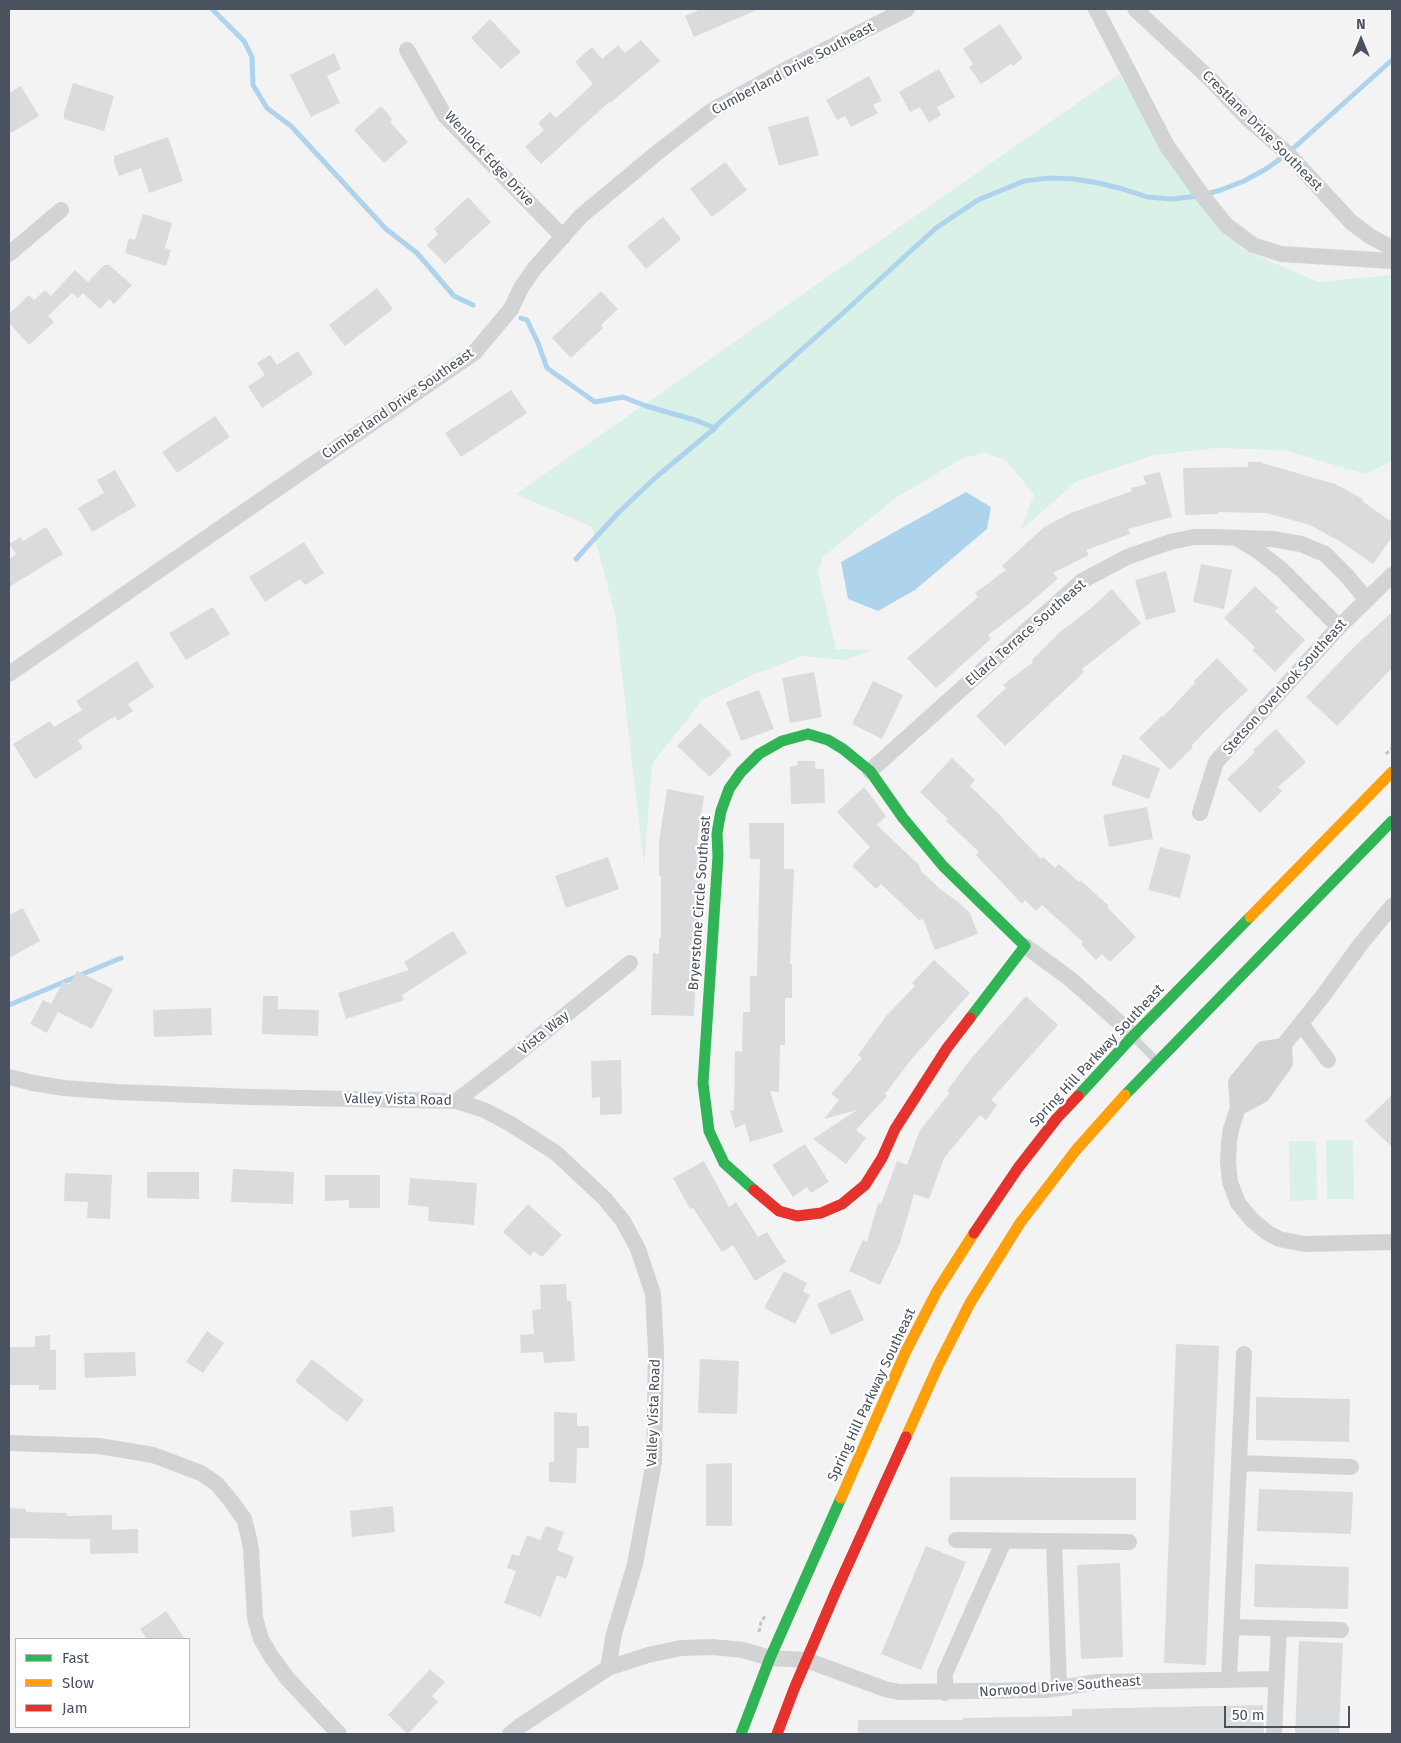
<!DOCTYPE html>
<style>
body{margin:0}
#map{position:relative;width:1401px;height:1743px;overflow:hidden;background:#f3f3f3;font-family:"Fira Sans",sans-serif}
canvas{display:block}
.frame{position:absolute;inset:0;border:10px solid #4a515f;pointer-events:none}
.legend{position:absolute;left:15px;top:1638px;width:175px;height:90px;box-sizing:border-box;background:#fff;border:1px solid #b7b9bf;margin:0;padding:6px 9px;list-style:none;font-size:15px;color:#4a515f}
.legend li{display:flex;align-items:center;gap:10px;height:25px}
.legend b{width:25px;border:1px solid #b7b9bf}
.north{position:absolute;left:1336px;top:15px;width:50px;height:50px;-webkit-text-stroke:4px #fff;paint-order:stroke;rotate:0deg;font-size:14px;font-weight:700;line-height:20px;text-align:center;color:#4a515f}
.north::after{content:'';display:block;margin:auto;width:18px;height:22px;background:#4a515f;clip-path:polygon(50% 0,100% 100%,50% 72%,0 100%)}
.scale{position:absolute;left:1224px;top:1706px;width:126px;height:22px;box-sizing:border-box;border:2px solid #4a515f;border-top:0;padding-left:6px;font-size:15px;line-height:18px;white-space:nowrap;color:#4a515f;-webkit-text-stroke:4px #fff;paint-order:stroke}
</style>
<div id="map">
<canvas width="1401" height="1743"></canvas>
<div class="frame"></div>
<ul class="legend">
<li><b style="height:6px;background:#30b455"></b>Fast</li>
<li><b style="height:6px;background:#ff9f0a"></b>Slow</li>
<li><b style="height:6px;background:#e5322d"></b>Jam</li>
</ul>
<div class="north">N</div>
<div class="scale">50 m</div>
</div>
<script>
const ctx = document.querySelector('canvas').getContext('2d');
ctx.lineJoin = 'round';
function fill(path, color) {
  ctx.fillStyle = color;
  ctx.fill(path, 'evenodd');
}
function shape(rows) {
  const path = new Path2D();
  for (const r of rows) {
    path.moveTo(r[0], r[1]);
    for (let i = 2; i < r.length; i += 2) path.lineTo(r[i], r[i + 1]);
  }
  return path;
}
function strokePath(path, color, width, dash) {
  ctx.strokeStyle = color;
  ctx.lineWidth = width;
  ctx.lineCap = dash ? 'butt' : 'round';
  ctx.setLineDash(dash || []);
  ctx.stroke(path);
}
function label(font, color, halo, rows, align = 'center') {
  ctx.font = font + ' "Fira Sans",sans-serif';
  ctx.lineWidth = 4.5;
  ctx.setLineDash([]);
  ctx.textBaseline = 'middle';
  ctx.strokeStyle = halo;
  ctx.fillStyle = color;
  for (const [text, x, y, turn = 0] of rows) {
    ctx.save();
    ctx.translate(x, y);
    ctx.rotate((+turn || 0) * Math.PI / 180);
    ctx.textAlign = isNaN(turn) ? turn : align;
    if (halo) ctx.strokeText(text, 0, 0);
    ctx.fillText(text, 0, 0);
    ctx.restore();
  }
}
fill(shape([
 [1119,74,1186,184,1242,249,1318,282,1392,275,1392,461,1365,474,1284,450,1216,448,1154,455,1077,481,1020,531,1034,495,1006,460,985,453,963,458,894,499,823,557,818,573,836,649,872,650,845,660,802,656,752,675,702,700,652,764,644,866,615,614,592,527,516,494],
 [1326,1140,1353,1140,1354,1199,1327,1199],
 [1289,1141,1316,1141,1317,1200,1290,1201]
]), '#d9f1e6');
fill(shape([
 [966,492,991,507,987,529,915,590,878,611,848,599,841,562]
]), '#aed4ed');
strokePath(shape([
 [212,9,244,41,252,57,253,85,267,108,291,126,386,229,417,253,454,296,473,305],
 [1206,194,1221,190,1244,181,1266,169,1287,154,1392,60],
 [521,318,527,320,538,343,547,368,595,402,623,397,646,406,695,420,715,428],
 [576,559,618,513,655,478,715,428,717,425,843,313,936,228,978,200,1024,181,1049,178,1074,179,1099,183,1123,189,1147,197,1172,199,1198,196],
 [9,1005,121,958]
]), '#aed4ed', 5);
fill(shape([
 [701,9,759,9,694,37,685,16],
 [490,19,521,52,501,69,471,38],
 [1000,24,1023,58,1013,66,1011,64,981,84,969,67,973,64,963,49],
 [641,40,660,61,610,103,609,102,541,164,525,147,544,130,538,123,550,112,556,118,593,84,575,62,592,47,602,59,618,45,625,53],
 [334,53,341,69,327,76,340,103,311,117,290,75],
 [939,69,955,97,937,107,941,115,929,123,920,107,910,112,899,92],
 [869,76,882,101,873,105,878,113,851,127,845,116,837,120,826,100],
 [73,83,114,96,104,131,64,119,64,113],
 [21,86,39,116,9,134,9,93],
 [381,106,393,120,390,122,408,142,384,163,354,130],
 [808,116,819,155,779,166,768,127],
 [168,137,183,181,149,193,141,168,119,176,114,162,114,156],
 [725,162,747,190,712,217,690,189],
 [468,197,491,222,445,264,427,245,438,234,434,229],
 [143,214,172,223,165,248,171,250,166,266,125,253,129,238,135,240],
 [663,217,681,239,646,269,627,246],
 [104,265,109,265,132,285,114,304,109,299,100,309,83,293,78,298,72,293,48,316,54,322,29,345,9,323,9,314,29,295,34,300,45,290,51,296,75,270,88,282],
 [377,288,393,309,345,346,329,325],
 [601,291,618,309,601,325,603,328,571,358,552,338],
 [298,351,313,374,262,408,248,386,265,375,257,363,270,355,277,365],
 [511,390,527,413,461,457,445,433],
 [215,416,230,437,177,473,162,452],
 [1248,462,1262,462,1262,463,1335,484,1363,499,1362,501,1392,522,1392,537,1373,564,1341,542,1310,525,1266,513,1218,512,1218,514,1185,515,1183,468,1248,467],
 [115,470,136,506,92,532,78,508,104,493,97,480],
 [1160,472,1172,517,1128,529,1130,534,1086,550,1089,555,1053,573,1058,578,1029,604,988,635,991,639,936,688,907,658,978,597,975,593,1006,570,1002,566,1044,527,1071,513,1132,491,1131,488,1146,484,1143,476],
 [46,527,63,554,9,587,9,559,16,554,9,544,21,537,23,541],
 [304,542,324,573,305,585,300,579,265,602,249,577],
 [1201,564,1232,570,1224,609,1193,602],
 [1166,571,1176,612,1146,620,1135,580],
 [1255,586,1278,608,1275,611,1305,640,1275,672,1252,650,1255,647,1224,618],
 [1112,589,1141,623,1082,669,1084,672,1005,746,976,716,1006,688,1003,685,1033,662,1032,660,1060,632,1090,609],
 [213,607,230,634,186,660,169,633],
 [1392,612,1392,668,1337,726,1306,697,1355,646],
 [1217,658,1248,690,1224,712,1191,746,1193,747,1170,770,1139,738,1162,716,1163,717,1195,683,1194,681],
 [137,661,154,687,128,704,133,711,118,721,115,716,78,740,83,748,35,779,13,744,50,721,54,727,82,710,76,701],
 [814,672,822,717,790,723,782,678],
 [873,681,903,695,882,739,852,724],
 [759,690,774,729,741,741,726,702],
 [700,723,732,754,710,777,677,746],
 [1276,729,1306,762,1278,787,1282,791,1260,813,1227,779,1255,752,1253,750],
 [1123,754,1160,768,1149,799,1111,785],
 [952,758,975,780,970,786,1003,818,1002,818,1041,859,1043,857,1055,868,1059,864,1079,882,1080,880,1109,906,1107,907,1136,937,1110,962,1102,954,1096,960,1081,944,1083,942,1042,905,1036,911,1025,900,1022,904,976,855,979,852,946,821,948,819,920,792],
 [797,761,815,761,815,769,824,769,825,803,791,804,790,767,798,765],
 [864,787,886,816,877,825,919,865,921,871,940,889,957,901,970,913,978,934,935,950,923,919,919,920,881,884,876,889,852,866,870,847,837,812],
 [667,789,704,796,697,843,704,843,704,868,697,971,696,971,694,1016,651,1015,653,953,659,954,659,938,661,938,661,876,659,876,659,842],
 [1147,807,1153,839,1109,847,1103,815],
 [749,823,784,823,784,869,794,869,790,964,792,964,792,998,785,998,785,1045,780,1045,779,1092,770,1091,783,1132,750,1142,745,1124,735,1128,730,1111,734,1110,735,1051,742,1052,743,1012,750,1012,750,976,757,976,760,859,750,859],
 [1160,847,1191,855,1180,898,1148,890],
 [608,857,619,889,566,908,555,876],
 [23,908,40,941,9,958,9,915],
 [453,931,467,953,402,995,404,1000,346,1019,338,993,409,970,404,962],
 [934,960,970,993,910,1061,885,1094,887,1096,856,1130,866,1138,846,1164,813,1139,857,1110,824,1119,839,1100,831,1094,862,1058,858,1055,887,1015,915,986,912,983],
 [77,971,113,989,92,1029,58,1012,47,1033,30,1024,43,1000,51,1004,63,981,69,985],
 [263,996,278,996,278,1009,319,1010,318,1036,262,1034],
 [1026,996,1058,1025,991,1100,997,1105,986,1120,980,1115,944,1158,929,1199,914,1194,900,1243,880,1285,849,1271,863,1240,867,1242,878,1203,881,1204,897,1161,907,1165,920,1130,950,1093,947,1091,969,1061],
 [211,1008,212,1035,154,1037,153,1010],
 [621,1060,622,1114,600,1115,600,1097,592,1098,591,1061],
 [1392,1095,1392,1147,1365,1121],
 [805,1144,829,1182,811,1193,807,1187,793,1197,772,1165],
 [704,1161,729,1207,736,1202,758,1237,767,1232,786,1262,755,1281,733,1245,722,1252,693,1208,690,1209,673,1178],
 [233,1169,294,1172,293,1204,231,1202],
 [147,1172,199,1172,199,1199,147,1198],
 [65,1173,112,1175,110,1219,87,1218,88,1202,64,1201],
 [325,1175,380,1175,380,1208,349,1208,349,1200,325,1201],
 [410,1178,477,1183,474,1225,428,1221,429,1207,408,1205],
 [528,1204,562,1235,542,1257,534,1251,530,1256,503,1232],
 [784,1271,807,1283,803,1291,810,1295,795,1324,764,1308],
 [566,1284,567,1301,571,1301,575,1361,544,1363,543,1352,521,1353,520,1335,534,1334,532,1310,541,1309,540,1285],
 [850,1289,864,1320,831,1335,817,1304],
 [207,1331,224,1343,203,1373,186,1362],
 [50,1335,50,1350,56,1350,56,1390,39,1390,39,1385,9,1385,9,1347,35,1347,35,1336],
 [1176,1344,1219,1346,1206,1665,1164,1663],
 [135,1352,136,1376,85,1378,84,1353],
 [312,1359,364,1400,347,1422,295,1381],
 [700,1359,739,1361,737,1414,698,1413],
 [1256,1397,1350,1399,1349,1442,1256,1440],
 [554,1412,577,1413,577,1426,589,1426,589,1448,577,1448,576,1483,549,1482,549,1462,554,1462],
 [732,1463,732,1526,706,1526,706,1464],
 [950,1477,1136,1478,1136,1520,950,1520],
 [1259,1489,1353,1492,1351,1534,1257,1531],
 [393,1506,395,1532,352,1537,350,1511],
 [9,1508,26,1509,26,1512,67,1513,67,1516,112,1515,112,1530,138,1529,138,1553,90,1554,90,1539,9,1538],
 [546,1526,564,1532,557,1550,574,1557,566,1579,557,1575,541,1617,504,1603,516,1571,507,1568,512,1554,519,1556,527,1535,540,1540],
 [926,1546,966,1562,921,1670,881,1654],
 [1120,1563,1123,1657,1081,1659,1077,1565],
 [1255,1564,1349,1567,1348,1609,1254,1607],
 [166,1611,185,1639,147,1639,140,1629],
 [1299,1641,1343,1643,1339,1734,1295,1734],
 [430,1669,445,1682,432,1696,438,1702,408,1734,388,1715],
 [1263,1705,1264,1734,858,1734,858,1720,963,1720,963,1718,1072,1716,1072,1709]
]), '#dadbdd');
strokePath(shape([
 [1386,754,1392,748],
 [759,1632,761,1622,766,1615]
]), '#bdc8c6', 3, [4, 2.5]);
strokePath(shape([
 [1134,1038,1156,1060]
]), '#d1d3d5', 8);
strokePath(shape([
 [1096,9,1167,146,1202,195,1226,225,1253,245,1281,254,1392,261],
 [1135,9,1209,78,1248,119,1288,154,1351,222,1371,237,1392,248],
 [407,50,445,116,563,237],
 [9,254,61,210],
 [1238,539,1258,551,1282,570,1339,627],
 [9,674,474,353,511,309,521,288,534,269,581,216,658,152,711,111,785,70,907,9],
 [870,771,1082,581,1127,557,1170,542,1194,537,1214,537,1273,539,1301,544,1325,554,1346,575,1367,600],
 [1200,813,1216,762,1339,627,1392,575],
 [1392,906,1360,945,1322,997,1251,1086,1238,1108,1231,1129,1229,1142,1228,1162,1230,1182,1238,1203,1252,1220,1268,1233,1279,1239,1304,1244,1392,1242],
 [1025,946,1069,978,1121,1024,1133,1036],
 [1301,1024,1328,1060],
 [9,1077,33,1083,64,1088,117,1092,250,1097,456,1101,484,1110,509,1123,556,1153,604,1198,623,1221,638,1249,653,1294,656,1351,654,1462,635,1564,614,1634,608,1668],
 [456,1101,506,1063,630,963],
 [1238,1108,1236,1082,1263,1049,1284,1046],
 [1238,1108,1262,1095,1285,1063,1284,1046],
 [9,1443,99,1446,153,1455,201,1473,217,1484,231,1501,244,1519,248,1534,251,1549,255,1618,261,1639,271,1656,287,1678,339,1734],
 [1239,1463,1351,1467],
 [956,1540,1129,1542],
 [1054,1541,1059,1688],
 [1232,1627,1341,1630],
 [1229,1680,1244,1354],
 [945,1693,945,1673,1004,1541],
 [510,1734,520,1726,608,1668,648,1655,681,1648,713,1647,743,1650,770,1658,806,1660,885,1689,899,1692,1046,1690,1098,1682,1276,1679],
 [1274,1734,1279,1628]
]), '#d1d3d5', 16);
strokePath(shape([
 [808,734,828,740,843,749,870,771,903,818,943,866,1025,946,970,1018],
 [1125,1095,1392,821],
 [1078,1096,1133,1036,1250,917],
 [754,1190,724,1163,709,1131,703,1083,718,856,717,833,721,811,729,789,741,772,759,754,782,741,808,734],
 [741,1734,770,1658,841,1498]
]), '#30b455', 11);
strokePath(shape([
 [1250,917,1392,772],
 [906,1437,938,1366,970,1303,1020,1223,1076,1150,1125,1095],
 [841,1498,906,1351,937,1291,974,1233]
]), '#ff9f0a', 11);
strokePath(shape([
 [754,1190,779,1211,797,1216,821,1213,842,1204,865,1185,882,1158,895,1129,947,1048,970,1018],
 [974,1233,1018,1168,1057,1118,1078,1096],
 [777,1734,794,1689,836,1591,906,1437]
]), '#e5322d', 11);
label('14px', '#4a515f', '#fff', [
 ["Cumberland Drive Southeast",793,69,-28],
 ["Crestlane Drive Southeast",1262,131,45],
 ["Wenlock Edge Drive",489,159,47],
 ["Cumberland Drive Southeast",398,404,-35],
 ["Ellard Terrace Southeast",1026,633,-41],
 ["Stetson Overlook Southeast",1285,687,-48],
 ["Bryerstone Circle Southeast",700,903,-86],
 ["Vista Way",544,1033,-39],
 ["Spring Hill Parkway Southeast",1097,1056,-47],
 ["Valley Vista Road",398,1100,1],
 ["Spring Hill Parkway Southeast",872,1395,-65],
 ["Valley Vista Road",654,1413,-88],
 ["Norwood Drive Southeast",1060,1687,-4]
]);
</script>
